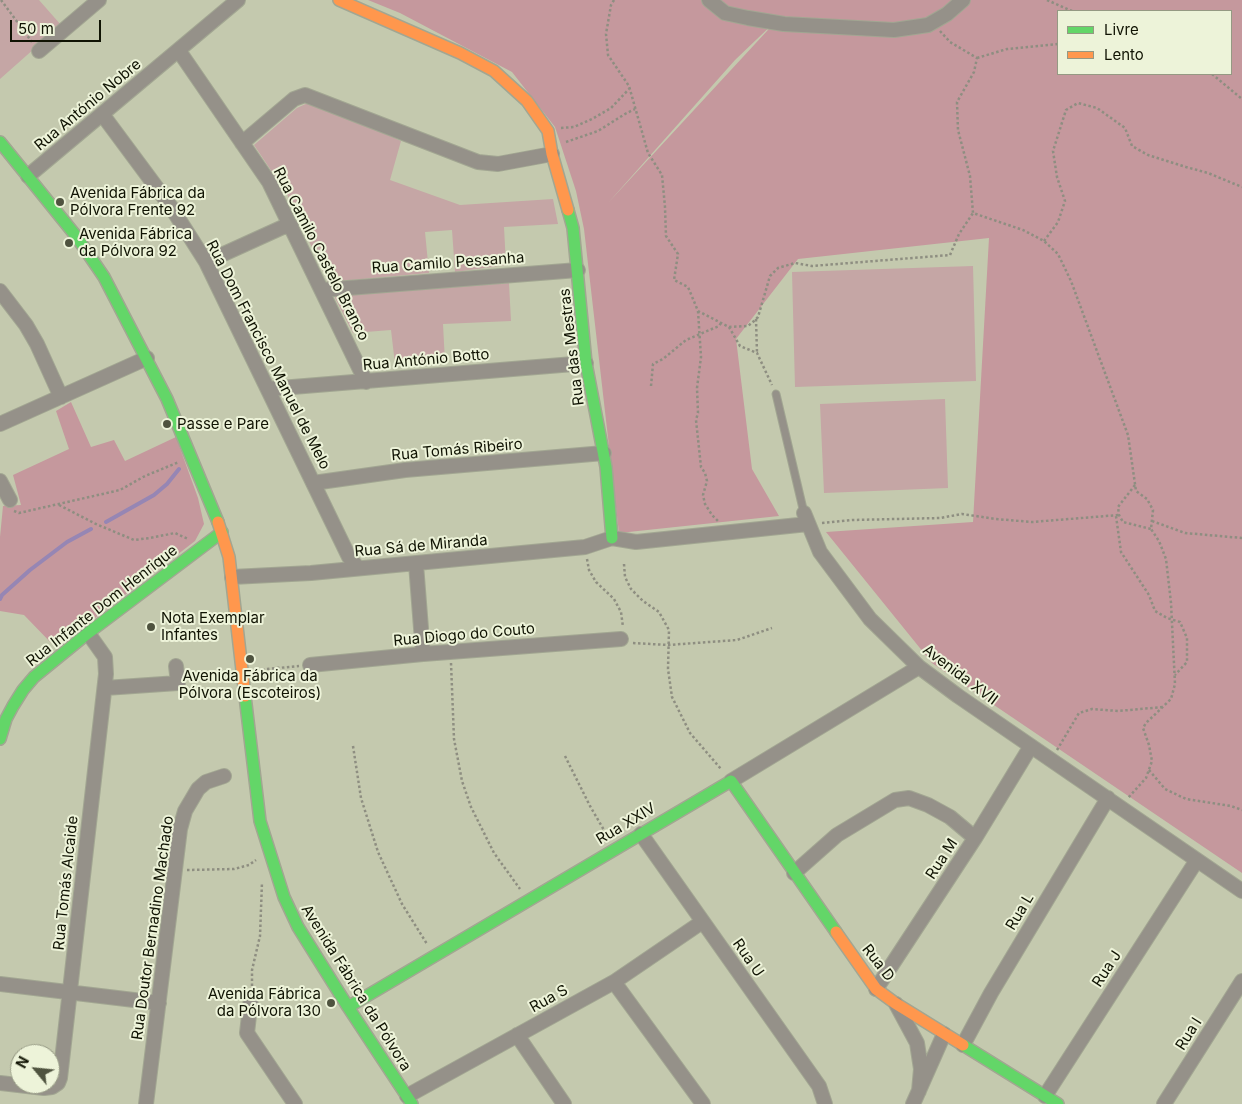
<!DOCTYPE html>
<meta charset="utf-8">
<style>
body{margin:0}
#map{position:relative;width:1242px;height:1104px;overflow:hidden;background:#c4c9ae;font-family:Inter,sans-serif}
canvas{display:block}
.legend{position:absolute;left:1057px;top:10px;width:175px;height:65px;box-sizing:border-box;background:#edf3d9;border:1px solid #959983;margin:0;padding:6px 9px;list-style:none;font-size:15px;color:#101303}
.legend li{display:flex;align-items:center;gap:10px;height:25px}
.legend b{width:25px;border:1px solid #959983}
.north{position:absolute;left:10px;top:1044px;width:50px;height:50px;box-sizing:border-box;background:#edf3d9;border:1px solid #959983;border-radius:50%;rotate:298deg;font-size:14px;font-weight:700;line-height:20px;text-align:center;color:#101303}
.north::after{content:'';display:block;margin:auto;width:18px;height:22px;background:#4f533f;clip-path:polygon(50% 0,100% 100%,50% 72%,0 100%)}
.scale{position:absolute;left:10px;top:20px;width:91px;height:22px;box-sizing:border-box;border:2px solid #101303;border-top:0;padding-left:6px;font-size:15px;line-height:18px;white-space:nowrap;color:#101303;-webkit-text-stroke:4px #edf3d9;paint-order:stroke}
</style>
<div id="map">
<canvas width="1242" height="1104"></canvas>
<ul class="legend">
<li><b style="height:6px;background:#63d668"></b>Livre</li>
<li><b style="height:6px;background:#ff974d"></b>Lento</li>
</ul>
<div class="north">N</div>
<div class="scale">50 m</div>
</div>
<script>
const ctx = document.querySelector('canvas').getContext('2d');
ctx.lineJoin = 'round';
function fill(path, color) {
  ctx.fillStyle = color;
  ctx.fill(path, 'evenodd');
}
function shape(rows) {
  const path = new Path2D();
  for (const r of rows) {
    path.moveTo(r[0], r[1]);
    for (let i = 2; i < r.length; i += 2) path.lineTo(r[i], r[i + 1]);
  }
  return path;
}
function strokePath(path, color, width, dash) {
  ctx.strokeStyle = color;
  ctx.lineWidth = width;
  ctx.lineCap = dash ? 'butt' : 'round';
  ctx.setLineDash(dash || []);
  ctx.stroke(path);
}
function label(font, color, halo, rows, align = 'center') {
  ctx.font = font + ' Inter,sans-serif';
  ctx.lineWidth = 4;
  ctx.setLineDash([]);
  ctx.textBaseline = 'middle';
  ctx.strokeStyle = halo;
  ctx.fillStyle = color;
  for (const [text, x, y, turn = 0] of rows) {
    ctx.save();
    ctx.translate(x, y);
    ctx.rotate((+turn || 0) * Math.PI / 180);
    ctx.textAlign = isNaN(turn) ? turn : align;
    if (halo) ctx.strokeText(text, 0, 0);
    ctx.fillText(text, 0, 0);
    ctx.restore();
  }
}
fill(shape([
 [0,0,39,0,61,25,0,79],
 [312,101,401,141,390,180,460,205,553,199,558,224,504,227,506,265,455,272,452,230,425,232,429,273,328,282,287,194,254,145,297,108],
 [973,266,976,381,795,387,792,272],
 [509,283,511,321,443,324,445,362,395,364,391,330,353,333,334,296],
 [945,399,948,488,824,493,820,404]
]), '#c5a6a5');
fill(shape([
 [368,0,1242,0,1242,873,932,663,826,532,973,522,989,238,798,259,736,339,752,469,779,516,619,533,584,229,576,191,555,127,512,72,400,13],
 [1058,11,1231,11,1231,74,1058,74],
 [779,18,608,203,735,60],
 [71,402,91,447,114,440,125,461,176,437,198,498,204,524,195,541,56,648,24,615,0,611,0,537,3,506,21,505,13,475,69,449,56,411]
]), '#c5989d');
strokePath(shape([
 [106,522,154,495,167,484,179,469],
 [0,599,2,595,30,570,67,542,91,529]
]), '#9686b4', 4);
const lane = shape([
 [776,394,804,513]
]);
const street = shape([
 [709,0,725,13,748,18,784,24,894,30,928,25,947,14,963,0],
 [39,51,99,0],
 [179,51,269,182,366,382],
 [102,114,171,207,206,262,349,557,358,568],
 [242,143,294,99,305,95,478,162,498,164,552,154],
 [28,176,238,0],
 [206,262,283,227,291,226],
 [322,290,578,270],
 [0,291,26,325,37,344,61,397],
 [268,389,586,363],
 [0,424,147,358],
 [0,481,10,500],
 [313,483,405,470,604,453],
 [804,513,820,552,870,619,919,667,958,696,1242,891],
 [416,564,423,654],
 [232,577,311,573,585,547,612,538,636,542,808,524],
 [310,665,423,654,621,639],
 [105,688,178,683,176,666],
 [731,781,919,667],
 [641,834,819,1086,825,1104],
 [794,873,837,835,895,800,909,798,928,805,950,817,975,838],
 [614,982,703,1104],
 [0,984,159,1003],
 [876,989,975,838,1031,746],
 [251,998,247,1033,295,1104],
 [896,1004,917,1043,921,1069,919,1091],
 [517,1035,564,1104],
 [963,1045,991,993,1108,798],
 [0,1083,44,1088,52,1087,58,1083,60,1078,106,674,105,657,88,633],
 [407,1096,614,982,702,922],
 [1045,1096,1197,860],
 [146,1104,180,829,185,811,198,789,206,782,224,776],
 [913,1104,944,1034],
 [1164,1104,1242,981]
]);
const fast = shape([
 [0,142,76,236,104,277,167,399,218,522],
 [568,210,573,228,586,363,606,467,612,538],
 [245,696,260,821,284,897,298,927,348,1007,412,1104],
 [0,739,6,719,13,706,23,690,34,677,88,633,222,532],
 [348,1007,731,781,836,932],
 [963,1045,1058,1104]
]);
const slow = shape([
 [339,0,460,53,494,71,527,101,548,131,552,154,568,210],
 [218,522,229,557,245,696],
 [836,932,876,989,895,1003,963,1045]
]);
strokePath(lane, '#a2a692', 9);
strokePath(street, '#a2a692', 16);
strokePath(fast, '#a2a692', 14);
strokePath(slow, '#a2a692', 14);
strokePath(shape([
 [1,0,32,42],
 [614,0,611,5,606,34,608,55,629,86,648,153,662,175,665,207,666,236,678,254,674,280,688,287,698,311,729,327,740,346,757,353,772,385],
 [1047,0,1072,11],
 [940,31,950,42,977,58,974,72,957,102,958,130,970,176,973,213,1023,230,1044,241,1058,254,1071,281,1128,435,1136,491,1147,499,1153,510,1151,529,1159,541,1166,559,1171,603,1175,684,1171,699,1146,723,1143,728,1149,745,1152,761,1146,778,1128,798],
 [977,58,1007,49,1058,44],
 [1212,74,1242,99],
 [561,128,574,127,592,119,611,108,630,88],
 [566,142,598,131,625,114,635,109],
 [1044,241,1058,222,1065,201,1057,177,1053,151,1066,110,1078,103,1097,108,1125,128,1132,146,1148,155,1186,167,1208,173,1242,187],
 [698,311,701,357,697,388,698,413,696,420,701,467,705,473,707,481,703,495,705,504,712,515,718,521],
 [756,319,757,353],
 [729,327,748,326,754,321,758,317,770,276,778,268,795,263,812,266,950,255,959,234,973,213],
 [651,386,653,364,663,359,686,340,719,326,721,323],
 [1135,485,1118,507,1119,515,1123,522,1151,529],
 [59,505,96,524,134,540,150,538,175,533,188,539],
 [14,511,19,513,120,490,145,476,179,462],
 [1116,516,1121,552,1149,595,1155,611,1167,618,1180,622,1187,638,1187,662,1175,675],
 [1152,521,1185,533,1242,538],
 [822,523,853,520,940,518,962,514,996,519,1032,522,1119,515],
 [587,559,589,570,596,582,614,599,621,612,623,627],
 [624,564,625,577,631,589,643,601,659,612,669,630,668,669,672,697,690,733,721,769],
 [633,643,668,645,737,640,772,628],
 [451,663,454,739,462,781,471,807,494,853,520,889],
 [257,670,299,666],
 [353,746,361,798,378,852,402,904,427,944],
 [1057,750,1079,713,1092,709,1118,711,1163,707],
 [565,756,590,806,608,837],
 [1149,770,1165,789,1186,799,1231,806,1242,810],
 [187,870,234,869,249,865,256,860],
 [252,986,252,970,260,936,262,882]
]), '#8e8e81', 2.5, [2.5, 2.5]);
strokePath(lane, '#959189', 7);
strokePath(street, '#959189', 14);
strokePath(fast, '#63d668', 11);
strokePath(slow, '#ff974d', 11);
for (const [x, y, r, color] of [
 [60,202,5,"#4f533f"],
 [69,243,5,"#4f533f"],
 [167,424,5,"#4f533f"],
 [151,627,5,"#4f533f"],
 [250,659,5,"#4f533f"],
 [331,1003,5,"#4f533f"]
]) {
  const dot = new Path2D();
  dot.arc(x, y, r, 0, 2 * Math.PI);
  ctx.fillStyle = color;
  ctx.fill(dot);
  strokePath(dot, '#edf3d9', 2);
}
label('15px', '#101303', '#edf3d9', [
 ["Rua António Nobre",88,105,-40],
 ["Rua Camilo Castelo Branco",321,254,63],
 ["Rua Camilo Pessanha",448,263,-4],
 ["Rua das Mestras",572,347,-97],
 ["Rua Dom Francisco Manuel de Melo",268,355,63],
 ["Rua António Botto",426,360,-5],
 ["Rua Tomás Ribeiro",457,450,-5],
 ["Rua Sá de Miranda",421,546,-5],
 ["Rua Infante Dom Henrique",102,606,-38],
 ["Rua Diogo do Couto",464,635,-5],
 ["Avenida XVII",960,675,37],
 ["Rua XXIV",626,824,-31],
 ["Rua M",942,859,-57],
 ["Rua Tomás Alcaide",66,883,-84],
 ["Rua L",1020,912,-59],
 ["Rua Doutor Bernadino Machado",153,928,-82],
 ["Rua U",748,958,55],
 ["Rua D",878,963,52],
 ["Rua J",1107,969,-57],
 ["Avenida Fábrica da Pólvora",356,988,58],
 ["Rua S",549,999,-29],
 ["Rua I",1189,1034,-58]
]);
label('15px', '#101303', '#edf3d9', [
 ["Avenida Fábrica da",70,193],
 ["Pólvora Frente 92",70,210],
 ["Avenida Fábrica",79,234],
 ["da Pólvora 92",79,251],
 ["Passe e Pare",177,424],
 ["Nota Exemplar",161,618],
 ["Infantes",161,635],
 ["Avenida Fábrica da",250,676,"center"],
 ["Pólvora (Escoteiros)",250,693,"center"],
 ["Avenida Fábrica",321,994,"right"],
 ["da Pólvora 130",321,1011,"right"]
], 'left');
</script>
